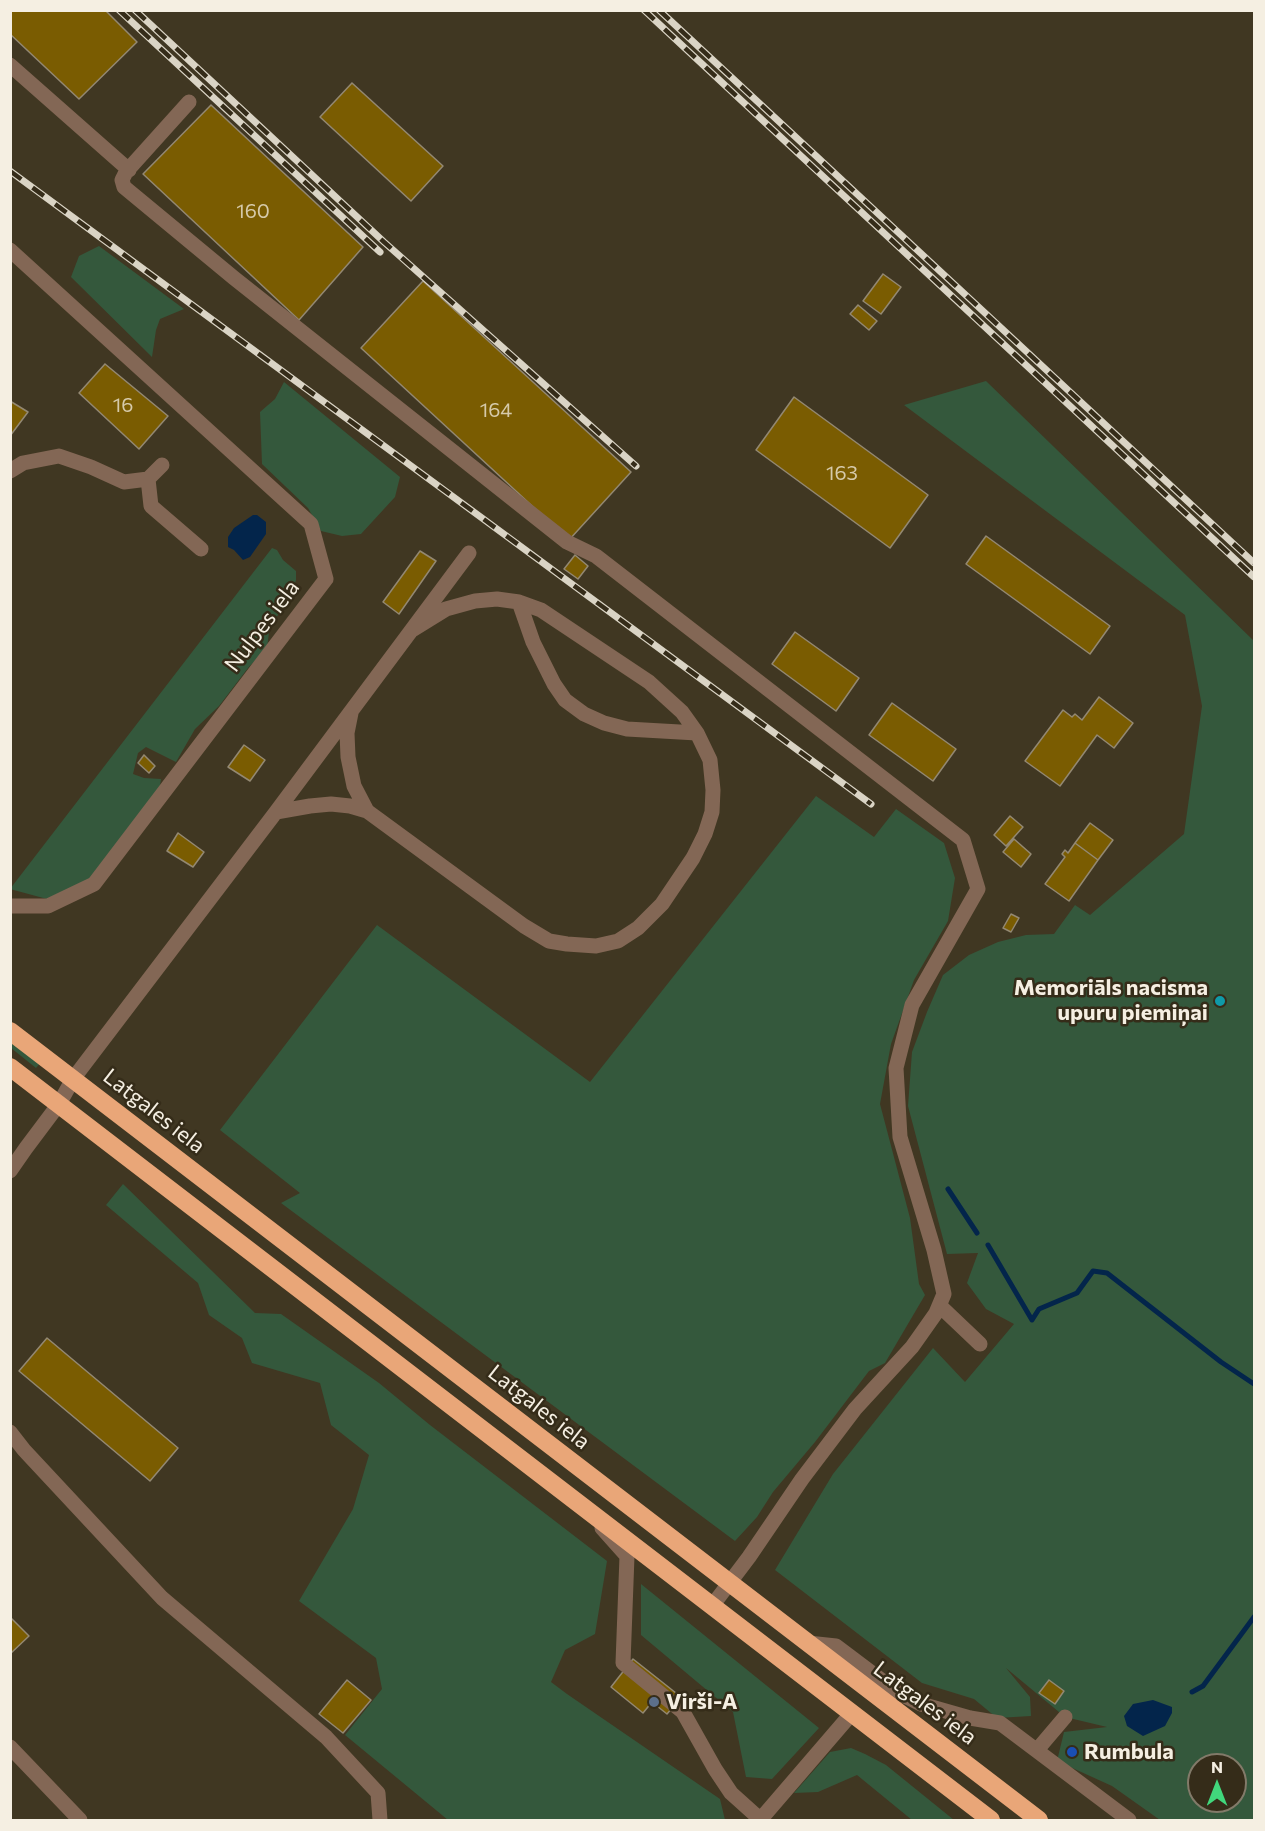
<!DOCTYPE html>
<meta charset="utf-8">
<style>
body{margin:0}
#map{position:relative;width:1265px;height:1831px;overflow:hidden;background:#403722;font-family:Commissioner,sans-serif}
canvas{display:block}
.frame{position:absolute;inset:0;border:12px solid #f5efe2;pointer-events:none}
.north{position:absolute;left:1187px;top:1753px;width:60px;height:60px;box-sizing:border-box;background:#352c19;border:2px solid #827a69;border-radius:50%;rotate:0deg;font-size:16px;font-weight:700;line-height:24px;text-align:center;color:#f5efe2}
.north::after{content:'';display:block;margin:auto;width:21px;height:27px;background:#41d77c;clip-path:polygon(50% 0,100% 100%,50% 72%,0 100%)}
</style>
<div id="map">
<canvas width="1265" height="1831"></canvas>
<div class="frame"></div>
<div class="north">N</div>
</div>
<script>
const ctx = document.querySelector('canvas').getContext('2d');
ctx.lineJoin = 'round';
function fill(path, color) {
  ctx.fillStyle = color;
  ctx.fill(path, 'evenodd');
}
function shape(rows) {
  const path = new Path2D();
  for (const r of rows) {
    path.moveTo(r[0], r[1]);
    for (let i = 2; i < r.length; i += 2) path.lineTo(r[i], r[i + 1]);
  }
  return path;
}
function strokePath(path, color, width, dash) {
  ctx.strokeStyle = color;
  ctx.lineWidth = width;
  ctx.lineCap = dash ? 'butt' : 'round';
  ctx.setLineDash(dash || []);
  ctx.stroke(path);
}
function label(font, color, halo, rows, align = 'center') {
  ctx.font = font + ' Commissioner,sans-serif';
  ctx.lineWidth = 5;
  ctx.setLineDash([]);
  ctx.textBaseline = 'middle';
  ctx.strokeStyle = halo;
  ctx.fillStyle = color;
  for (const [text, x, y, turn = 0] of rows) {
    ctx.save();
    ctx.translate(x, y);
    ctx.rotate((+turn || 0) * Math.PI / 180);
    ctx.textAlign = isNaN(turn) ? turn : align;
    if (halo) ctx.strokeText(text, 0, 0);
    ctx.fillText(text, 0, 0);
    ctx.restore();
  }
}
fill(shape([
 [99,246,184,309,160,319,156,330,152,357,71,277,79,256],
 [986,381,1254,641,1254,1820,1160,1820,1112,1786,1057,1761,1064,1732,1107,1727,1065,1717,1006,1668,1030,1697,1031,1716,997,1718,974,1699,922,1683,775,1570,833,1474,933,1348,965,1382,1014,1324,986,1309,967,1283,978,1253,947,1254,908,1106,912,1052,927,1012,943,975,969,955,998,942,1026,935,1054,934,1075,905,1090,915,1184,834,1202,706,1185,615,904,405],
 [1199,1765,1235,1765,1235,1801,1199,1801],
 [284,382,400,477,395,497,361,534,342,536,321,531,308,508,262,464,260,412,275,399],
 [272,548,277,550,283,560,296,571,296,580,290,600,270,625,267,648,248,668,219,706,195,729,176,762,146,747,138,753,133,774,144,778,161,779,159,792,87,883,47,899,10,889],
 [816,796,874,837,896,809,944,843,955,878,948,921,914,980,891,1044,880,1104,910,1218,919,1284,925,1295,885,1363,869,1371,815,1442,773,1492,757,1517,735,1541,281,1203,300,1193,220,1130,377,925,590,1082],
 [10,1036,42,1061,36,1068,11,1048],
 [123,1184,255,1313,281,1314,379,1383,430,1425,607,1561,595,1634,565,1650,551,1682,567,1694,720,1799,725,1820,448,1820,345,1735,382,1689,376,1658,299,1601,353,1509,369,1455,331,1425,320,1383,252,1363,242,1338,209,1315,198,1283,106,1205],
 [641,1584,819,1728,772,1779,746,1777,733,1712,641,1635],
 [851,1748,865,1754,886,1765,954,1820,912,1820,857,1775,818,1792,794,1793,830,1752]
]), '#34583c');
fill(shape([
 [253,515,257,515,266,522,266,534,250,557,243,560,234,550,228,547,228,537,234,528],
 [1153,1700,1172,1707,1172,1713,1165,1726,1143,1736,1127,1726,1124,1716,1133,1704]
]), '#03254b');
strokePath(shape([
 [948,1189,977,1233],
 [988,1245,1032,1320,1039,1309,1077,1293,1093,1271,1107,1273,1221,1362,1254,1384],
 [1192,1692,1203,1686,1254,1617]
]), '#03254b', 5);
const building = shape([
 [10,10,105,10,137,42,79,99,10,34,10,10],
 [352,83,443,166,411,201,320,117,352,83],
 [211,105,363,247,299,320,143,174,211,105],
 [883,274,901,287,881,314,863,301,883,274],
 [423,281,631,472,569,540,361,348,423,281],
 [858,305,877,321,869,330,850,314,858,305],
 [105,364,168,416,139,449,79,393,105,364],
 [794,397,928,495,890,548,756,450,794,397],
 [10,401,28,412,10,436,10,401],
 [986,536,1110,626,1090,654,966,564,986,536],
 [420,551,436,561,399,614,383,602,420,551],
 [575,555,588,566,578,579,564,569,575,555],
 [795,632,859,678,836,711,772,664,795,632],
 [1099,697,1133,723,1114,748,1097,735,1060,786,1025,761,1063,710,1072,717,1075,714,1082,720,1099,697],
 [892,703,956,749,933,781,869,735,892,703],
 [244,745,265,760,250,781,228,767,244,745],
 [144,755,155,766,149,773,138,763,144,755],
 [1010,816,1023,827,1006,846,994,835,1010,816],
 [1090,823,1113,840,1098,860,1075,843,1090,823],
 [178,833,204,852,193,867,167,851,178,833],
 [1014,839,1031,854,1021,867,1003,852,1014,839],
 [1075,843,1098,860,1069,901,1045,884,1065,857,1062,854,1065,850,1068,853,1075,843],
 [1011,914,1019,918,1011,932,1003,928,1011,914],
 [47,1338,178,1448,150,1481,19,1371,47,1338],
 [10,1617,29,1636,10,1654,10,1617],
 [633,1659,681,1697,667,1714,652,1702,643,1713,611,1687,633,1659],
 [347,1680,371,1700,343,1733,319,1714,347,1680],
 [1049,1680,1064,1691,1055,1704,1039,1693,1049,1680]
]);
fill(building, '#7a5c01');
strokePath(building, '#938872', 1.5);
strokePath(shape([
 [10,65,129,170],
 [189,102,126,172,122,180,124,187,234,278,567,542,596,556,963,840,978,889,912,1005,896,1068,900,1137,934,1250,944,1294,936,1313,912,1347,855,1409,802,1479,749,1557,712,1606],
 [10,250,311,524,326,579,94,884,48,906,10,906],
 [10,471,23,463,59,456,91,467,124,482,148,479,162,465],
 [148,479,151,506,201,549],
 [519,602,533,642,554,684,565,700,584,714,604,723,627,729,697,733],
 [351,713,347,733,348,757,354,786,367,811],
 [276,812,310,806,331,804,350,806,367,811,524,926,549,941,567,944,596,946,618,941,638,928,662,904,693,858,705,834,712,812,713,790,710,760,697,733,682,712,649,682,541,610,519,602,497,599,475,601,446,609,412,630],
 [10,1171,26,1148,59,1104,73,1079,276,812,469,553],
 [940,1306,980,1344],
 [10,1432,24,1450,162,1598,326,1737,378,1793,380,1820],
 [602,1528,627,1556,623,1663,683,1712,715,1769,731,1793,761,1820],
 [808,1643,836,1646,897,1692,921,1704,970,1718,1000,1723,1129,1820],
 [10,1747,80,1820],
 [1037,1750,1065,1717],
 [760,1820,852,1713]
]), '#836755', 15);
strokePath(shape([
 [10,1031,1039,1820],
 [10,1067,991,1820]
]), '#e9a678', 18);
const rail = shape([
 [119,10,380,252],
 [135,10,384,242,636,466],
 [644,10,1254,577],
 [659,10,1254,563],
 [10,171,871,804]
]);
strokePath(rail, '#dad4c5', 7);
strokePath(rail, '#352c19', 4.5, [14]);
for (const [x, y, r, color] of [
 [1220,1001,6,"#0f9aa8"],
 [654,1702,6,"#5c6f8a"],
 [1072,1752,6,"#1a4fb4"]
]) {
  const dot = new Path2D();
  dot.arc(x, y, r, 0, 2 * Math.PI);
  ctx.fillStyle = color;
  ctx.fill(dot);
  strokePath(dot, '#352c19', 2);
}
label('20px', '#d6caaa', null, [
 ["160",253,211],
 ["16",123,405],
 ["164",496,410],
 ["163",842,473]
]);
label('22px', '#f5efe2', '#352c19', [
 ["Nulpes iela",262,626,-53],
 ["Latgales iela",154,1111,38],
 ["Latgales iela",539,1407,38],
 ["Latgales iela",925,1703,37]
]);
label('bold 22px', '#f5efe2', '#352c19', [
 ["Memoriāls nacisma",1208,988,"right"],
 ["upuru piemiņai",1208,1013,"right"],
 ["Virši-A",666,1702],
 ["Rumbula",1084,1752]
], 'left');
</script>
